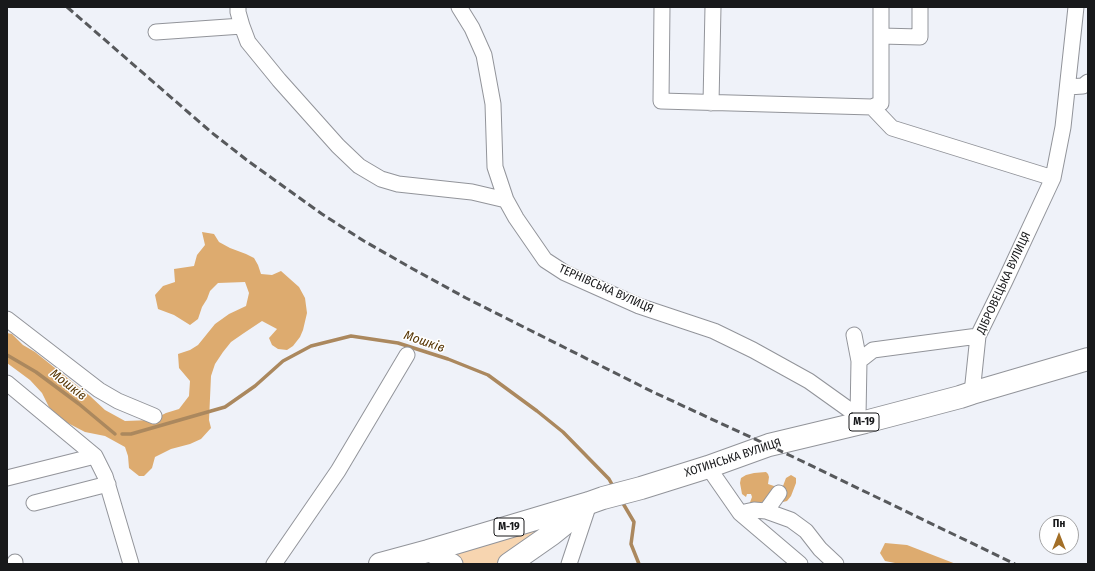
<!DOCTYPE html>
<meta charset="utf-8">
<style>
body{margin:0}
#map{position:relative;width:1095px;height:571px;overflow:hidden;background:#eff2f9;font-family:"Fira Sans Condensed",sans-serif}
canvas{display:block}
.frame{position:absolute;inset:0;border:8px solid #18191b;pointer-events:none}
.north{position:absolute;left:1039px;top:515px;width:40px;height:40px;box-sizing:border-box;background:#fff;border:1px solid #a3a3a4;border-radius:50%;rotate:0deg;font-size:11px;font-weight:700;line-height:16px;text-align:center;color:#18191b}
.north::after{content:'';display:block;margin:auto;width:14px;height:18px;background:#a36f27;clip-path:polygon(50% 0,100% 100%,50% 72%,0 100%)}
</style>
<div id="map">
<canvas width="1095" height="571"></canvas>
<div class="frame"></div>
<div class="north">Пн</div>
</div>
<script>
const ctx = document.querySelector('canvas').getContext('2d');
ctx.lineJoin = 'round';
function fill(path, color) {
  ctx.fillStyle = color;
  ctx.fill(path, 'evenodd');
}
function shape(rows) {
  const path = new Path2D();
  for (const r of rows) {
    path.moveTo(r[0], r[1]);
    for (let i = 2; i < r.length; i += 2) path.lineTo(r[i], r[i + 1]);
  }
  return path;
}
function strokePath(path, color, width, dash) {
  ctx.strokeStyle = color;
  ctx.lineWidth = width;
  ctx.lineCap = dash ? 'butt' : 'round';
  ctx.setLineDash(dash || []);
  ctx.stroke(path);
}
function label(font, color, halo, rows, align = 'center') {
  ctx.font = font + ' "Fira Sans Condensed",sans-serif';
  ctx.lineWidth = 3;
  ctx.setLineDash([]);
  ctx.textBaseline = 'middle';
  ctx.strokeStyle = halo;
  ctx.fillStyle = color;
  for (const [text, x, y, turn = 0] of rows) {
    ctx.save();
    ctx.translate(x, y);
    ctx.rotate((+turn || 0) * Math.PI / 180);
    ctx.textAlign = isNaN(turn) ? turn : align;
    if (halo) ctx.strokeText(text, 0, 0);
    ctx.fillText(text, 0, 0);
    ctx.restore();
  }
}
fill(shape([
 [540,529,503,564,462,564,448,554]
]), '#f7d5b0');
fill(shape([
 [202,232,214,234,219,242,230,248,246,254,254,258,258,265,261,274,272,275,281,271,299,287,305,298,307,313,303,330,300,337,293,346,287,350,278,349,272,345,269,338,277,329,262,321,244,333,231,342,223,352,215,364,211,376,209,420,211,428,201,439,190,444,171,449,155,457,152,468,144,476,139,476,129,468,128,456,125,447,105,436,85,432,62,420,49,407,42,393,30,380,7,363,7,333,12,334,23,345,35,352,90,396,105,410,125,421,152,420,166,413,179,409,189,396,190,381,179,368,178,354,190,350,198,345,215,324,229,314,246,306,249,293,245,282,218,283,210,291,207,299,202,307,198,319,190,325,174,315,158,309,155,295,163,286,175,282,174,269,194,266,197,255,205,245],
 [766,472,768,474,769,477,768,484,780,488,783,486,786,478,791,475,796,478,796,483,791,496,787,501,783,502,776,501,761,502,754,508,749,505,752,497,751,494,747,494,746,497,742,494,740,483,741,478,746,475,754,473],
 [885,543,907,545,956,564,900,564,885,561,880,553]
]), '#ddab6f');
strokePath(shape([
 [7,355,36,372,79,404,115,434],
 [122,434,131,434,225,407,255,386,283,361,311,346,351,336,398,343,448,359,488,375,537,411,563,432,609,479,614,488],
 [621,500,634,522,631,544,639,564]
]), '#ab885e', 3.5);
const minor = shape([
 [238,7,238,12,242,26],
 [459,7,472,28,484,55,493,104,495,167,506,200,516,218,545,260,565,273,639,306,714,331,753,350,809,381,858,416,865,422],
 [662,7,661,101,872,107,881,103,881,7],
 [156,32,242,26,248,42,279,80,338,146,359,166,381,179,398,184,472,192,506,200],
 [881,36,920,37,920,7],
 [1068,87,1083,86,1088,82],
 [711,103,713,7],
 [872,107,892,128,1053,178],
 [7,319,99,390,118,401,154,416],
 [854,335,859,361,858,416],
 [859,361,873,350,978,336],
 [7,383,95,456,105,476,131,564],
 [972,393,978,336,1005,281,1053,178,1063,127,1076,7],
 [708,467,740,513,800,564],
 [7,478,95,456],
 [34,503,108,484],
 [766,511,779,493],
 [740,513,754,510,766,511,791,520,806,531,820,549,836,564],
 [15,562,15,564],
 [274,564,338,471,407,355],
 [569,564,589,504]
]);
const major = shape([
 [428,551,453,564]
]);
const highway = shape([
 [380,564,428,551,589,503,603,498,641,488,708,467,769,445,865,422,960,397,972,393,1088,359],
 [509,564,552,534,582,510]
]);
strokePath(minor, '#92949a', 17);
strokePath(major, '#92949a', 21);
strokePath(highway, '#92949a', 24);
strokePath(minor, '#fff', 15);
strokePath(major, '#fff', 19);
strokePath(highway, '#fff', 22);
strokePath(shape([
 [67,7,211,132,248,161,322,214,364,241,413,269,466,298,653,392,785,453,1015,564]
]), '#57595c', 3, [8, 4]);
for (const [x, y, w] of [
 [864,422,30],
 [509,527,30]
]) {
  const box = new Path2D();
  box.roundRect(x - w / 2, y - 9, w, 18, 3);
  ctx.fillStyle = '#fff';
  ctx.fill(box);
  strokePath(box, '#18191b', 1);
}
label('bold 11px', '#18191b', null, [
 ["М-19",864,422],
 ["М-19",509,527]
]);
label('12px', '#18191b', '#fff', [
 ["ДІБРОВЕЦЬКА ВУЛИЦЯ",1004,283,-65],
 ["ТЕРНІВСЬКА ВУЛИЦЯ",606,289,24],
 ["ХОТИНСЬКА ВУЛИЦЯ",733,458,-18]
]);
label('italic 13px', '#573604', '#fff', [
 ["Мошків",424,342,19],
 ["Мошків",68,385,38]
]);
</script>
